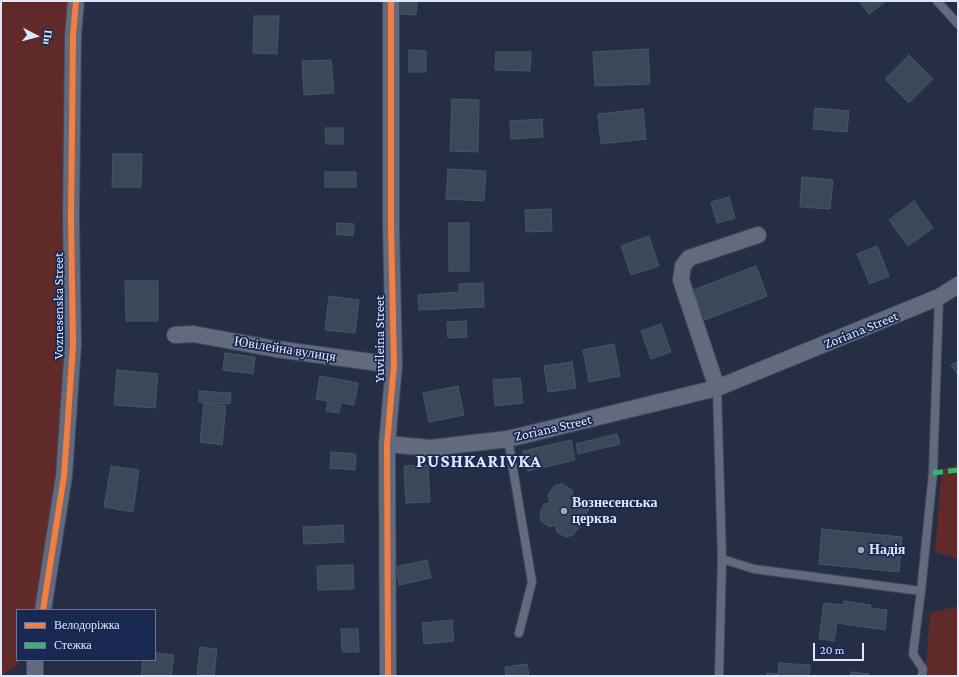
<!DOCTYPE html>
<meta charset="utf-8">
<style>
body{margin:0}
#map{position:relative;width:959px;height:677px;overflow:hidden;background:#252e44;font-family:"Crimson Pro",serif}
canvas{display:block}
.frame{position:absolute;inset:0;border:2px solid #dde7fc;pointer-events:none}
.legend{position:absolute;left:16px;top:609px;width:140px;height:52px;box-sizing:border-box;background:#182851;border:1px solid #677495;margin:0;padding:5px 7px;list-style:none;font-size:12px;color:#dde7fc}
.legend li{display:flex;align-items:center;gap:8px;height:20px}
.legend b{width:20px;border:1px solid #677495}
.north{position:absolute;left:16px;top:16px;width:40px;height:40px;-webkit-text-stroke:3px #182851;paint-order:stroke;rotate:96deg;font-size:11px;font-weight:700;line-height:16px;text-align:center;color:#dde7fc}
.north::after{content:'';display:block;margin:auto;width:14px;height:18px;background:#dde7fc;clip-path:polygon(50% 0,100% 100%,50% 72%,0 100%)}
.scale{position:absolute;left:813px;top:643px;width:51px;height:18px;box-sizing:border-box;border:2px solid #dde7fc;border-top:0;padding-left:5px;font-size:12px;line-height:14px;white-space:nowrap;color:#dde7fc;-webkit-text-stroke:3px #182851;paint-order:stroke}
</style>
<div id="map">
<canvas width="959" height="677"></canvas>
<div class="frame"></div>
<ul class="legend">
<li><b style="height:5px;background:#f27e40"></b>Велодоріжка</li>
<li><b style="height:5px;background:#33b770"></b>Стежка</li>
</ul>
<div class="north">Пн</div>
<div class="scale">20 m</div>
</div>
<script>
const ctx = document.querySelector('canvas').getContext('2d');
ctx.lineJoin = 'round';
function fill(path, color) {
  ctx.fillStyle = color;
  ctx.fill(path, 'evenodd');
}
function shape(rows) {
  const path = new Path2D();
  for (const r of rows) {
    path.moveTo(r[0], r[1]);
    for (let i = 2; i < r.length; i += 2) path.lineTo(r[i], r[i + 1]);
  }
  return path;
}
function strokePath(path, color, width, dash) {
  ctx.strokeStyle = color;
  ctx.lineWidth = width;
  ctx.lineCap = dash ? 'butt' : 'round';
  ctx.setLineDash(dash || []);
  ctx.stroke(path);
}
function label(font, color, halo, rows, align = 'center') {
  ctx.font = font + ' "Crimson Pro",serif';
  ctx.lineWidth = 3.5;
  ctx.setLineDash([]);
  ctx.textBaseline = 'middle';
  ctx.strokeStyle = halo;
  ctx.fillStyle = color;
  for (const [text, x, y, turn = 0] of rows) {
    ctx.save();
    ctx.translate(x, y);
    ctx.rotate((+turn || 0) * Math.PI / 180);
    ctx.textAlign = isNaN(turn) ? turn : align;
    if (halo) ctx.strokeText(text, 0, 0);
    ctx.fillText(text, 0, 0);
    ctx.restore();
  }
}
fill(shape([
 [1,1,69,1,67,365,54,518,41,610,17,610,17,660,21,660,15,667,1,676],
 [958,464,958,559,935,552,942,469],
 [958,606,958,676,928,676,926,665,930,613]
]), '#602a29');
const building = shape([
 [400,1,417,1,416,15,399,14,400,1],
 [859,1,886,1,869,14,859,1],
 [254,16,279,16,277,54,253,53,254,16],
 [648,49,650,84,595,86,593,52,648,49],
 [409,50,426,51,426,72,409,72,409,50],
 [496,52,531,52,530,71,495,70,496,52],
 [909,55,933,79,909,103,885,79,909,55],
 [331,60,334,93,304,95,302,61,331,60],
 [452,99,479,100,478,152,450,151,452,99],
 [815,108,849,111,847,132,813,129,815,108],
 [643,109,646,139,601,144,598,114,643,109],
 [542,119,543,137,511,139,510,121,542,119],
 [325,128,343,128,343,144,326,144,325,128],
 [113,154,142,154,141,187,112,187,113,154],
 [448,169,486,171,484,201,446,199,448,169],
 [325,172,356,172,356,187,325,187,325,172],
 [802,177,833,180,830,209,800,207,802,177],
 [729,197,735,218,717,223,711,202,729,197],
 [914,201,933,228,908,246,889,220,914,201],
 [551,209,552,231,526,232,525,210,551,209],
 [337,223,354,224,353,236,336,234,337,223],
 [449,223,469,223,469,271,449,271,449,223],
 [649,236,659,266,631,275,621,246,649,236],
 [877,246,889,276,870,284,857,254,877,246],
 [756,266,767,296,705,320,693,290,756,266],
 [125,281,158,281,158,321,126,321,125,281],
 [483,283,484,307,419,310,418,295,459,292,459,284,483,283],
 [329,296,359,300,355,333,325,330,329,296],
 [466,321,467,337,448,338,447,322,466,321],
 [661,324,671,352,651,359,641,331,661,324],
 [614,344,620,376,589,382,583,350,614,344],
 [225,353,255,357,253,374,223,370,225,353],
 [958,361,958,375,951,365,958,361],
 [572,362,576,388,548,392,544,366,572,362],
 [117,370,158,374,155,408,114,405,117,370],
 [320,376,358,383,354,405,341,403,339,413,326,411,328,401,316,399,320,376],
 [520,378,523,403,495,406,493,380,520,378],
 [458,386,464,415,429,422,423,393,458,386],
 [199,391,231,393,230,404,199,402,199,391],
 [204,403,226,406,222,445,200,442,204,403],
 [617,434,620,444,578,454,576,444,617,434],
 [571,440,575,460,528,471,523,451,571,440],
 [331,452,356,454,355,470,330,468,331,452],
 [428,465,430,502,406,503,404,466,428,465],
 [111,466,139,470,133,512,104,507,111,466],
 [562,484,572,490,573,498,579,496,587,502,589,509,584,519,578,520,580,527,573,535,566,537,557,532,555,525,549,527,541,521,540,513,544,504,550,503,548,495,554,486,562,484],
 [343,525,344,542,304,544,303,527,343,525],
 [822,529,902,537,899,572,819,564,822,529],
 [427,560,431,578,399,585,396,567,427,560],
 [353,565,354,589,318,590,317,566,353,565],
 [844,601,871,605,870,608,887,610,885,630,837,623,834,641,819,639,824,603,844,605,844,601],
 [452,620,454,641,424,644,422,623,452,620],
 [341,629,358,629,359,652,342,652,341,629],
 [200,647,217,649,214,676,197,674,200,647],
 [155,653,174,655,171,676,141,676,143,660,155,660,155,653],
 [779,663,810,665,809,676,767,676,767,673,778,674,779,663],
 [527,664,529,676,506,676,505,667,527,664],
 [851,672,869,674,868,676,850,676,851,672]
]);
fill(building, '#3b4859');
strokePath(building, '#495567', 1);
const lane = shape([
 [937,1,958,24],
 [717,388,722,559,754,569,921,591,933,473,939,297],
 [508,439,532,582,519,633],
 [921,591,913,654,923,669,922,676],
 [719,676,722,559]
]);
const street = shape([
 [175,335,193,334,276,349,394,365],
 [717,388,681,280,683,266,689,258,758,235],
 [387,444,430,448,508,439,717,388,939,297,958,285],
 [43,610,64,476,73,345,71,218,73,36,76,1],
 [35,676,35,660],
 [388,676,387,444,394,365,391,226,391,1]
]);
strokePath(lane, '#43495b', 10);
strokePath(street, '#43495b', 18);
strokePath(lane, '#636a7d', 8);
strokePath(street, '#636a7d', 16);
strokePath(shape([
 [933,473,958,470]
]), '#33b770', 5, [10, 5]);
strokePath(shape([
 [43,610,64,476,73,345,71,218,73,36,76,1],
 [388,676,387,444,394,365,391,226,391,1]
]), '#f27e40', 6);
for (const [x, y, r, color] of [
 [564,511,4,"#9da6bc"],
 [861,550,4,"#9da6bc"]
]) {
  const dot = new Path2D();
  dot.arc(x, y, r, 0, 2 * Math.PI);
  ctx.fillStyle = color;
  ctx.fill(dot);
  strokePath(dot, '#182851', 1.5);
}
label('14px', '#dde7fc', '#182851', [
 ["Voznesenska Street",59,306,-90],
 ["Zoriana Street",861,330,-22],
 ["Yuvileina Street",380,339,-90],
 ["Ювілейна вулиця",285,349,9],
 ["Zoriana Street",553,428,-13]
]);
label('bold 14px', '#dde7fc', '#182851', [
 ["Вознесенська",572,503],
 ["церква",572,519],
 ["Надія",869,550]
], 'left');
ctx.letterSpacing = '1px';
label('bold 18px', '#dde7fc', '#182851', [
 ["PUSHKARIVKA",479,461]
]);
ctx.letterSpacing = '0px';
</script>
